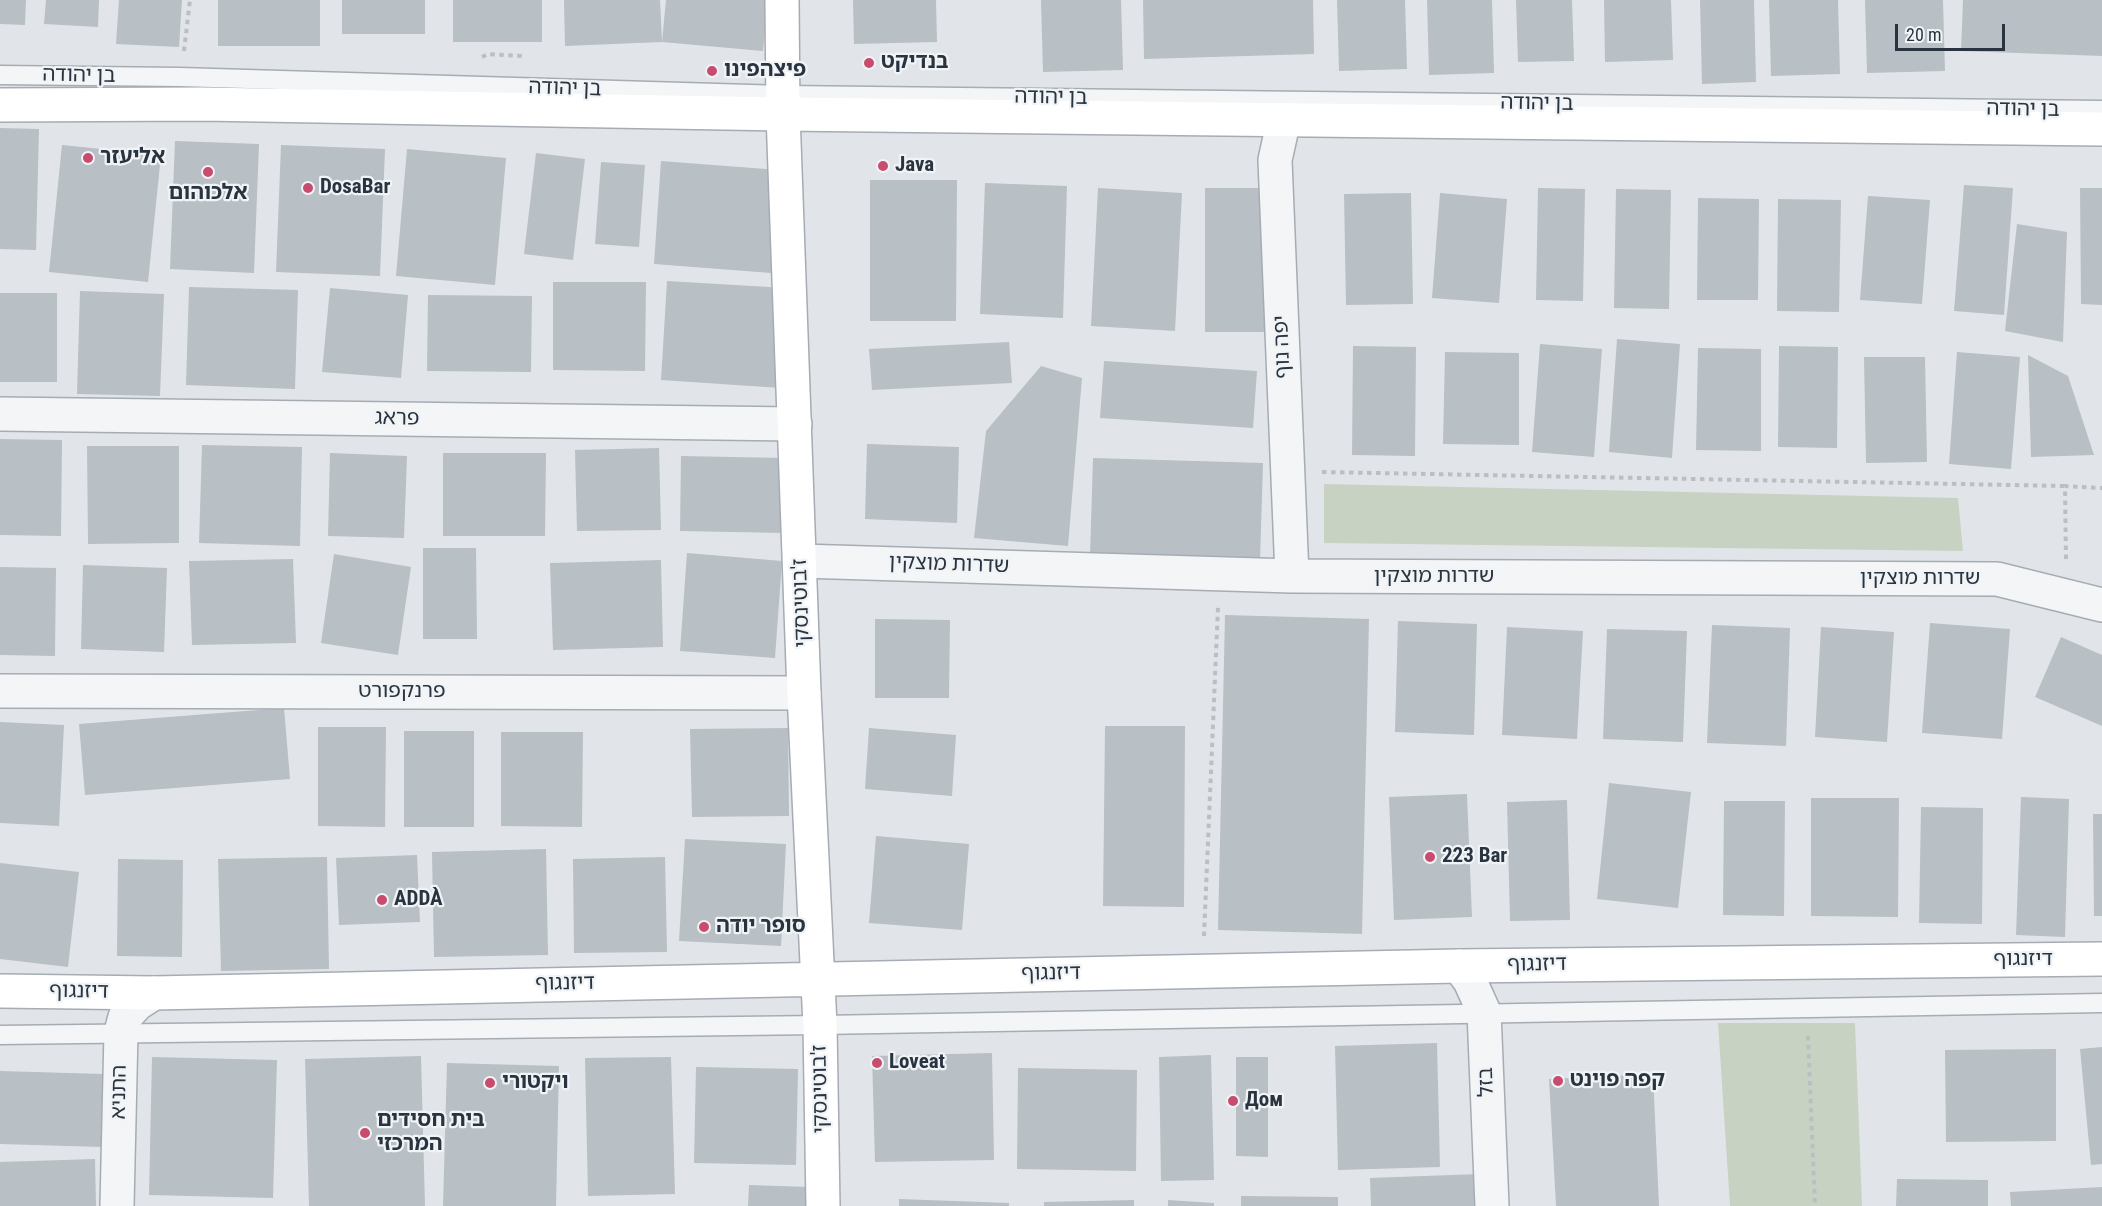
<!DOCTYPE html>
<meta charset="utf-8">
<style>
body{margin:0}
#map{position:relative;width:2102px;height:1206px;overflow:hidden;background:#e1e5e9;font-family:"Roboto Condensed",sans-serif}
canvas{display:block}
.scale{position:absolute;left:1895px;top:24px;width:110px;height:27px;box-sizing:border-box;border:3px solid #2a3440;border-top:0;padding-left:8px;font-size:18px;line-height:21px;white-space:nowrap;color:#2a3440;-webkit-text-stroke:4px #f0f4f6;paint-order:stroke}
</style>
<div id="map">
<canvas width="2102" height="1206"></canvas>
<div class="scale">20 m</div>
</div>
<script>
const ctx = document.querySelector('canvas').getContext('2d');
ctx.lineJoin = 'round';
function fill(path, color) {
  ctx.fillStyle = color;
  ctx.fill(path, 'evenodd');
}
function shape(rows) {
  const path = new Path2D();
  for (const r of rows) {
    path.moveTo(r[0], r[1]);
    for (let i = 2; i < r.length; i += 2) path.lineTo(r[i], r[i + 1]);
  }
  return path;
}
function strokePath(path, color, width, dash) {
  ctx.strokeStyle = color;
  ctx.lineWidth = width;
  ctx.lineCap = dash ? 'butt' : 'round';
  ctx.setLineDash(dash || []);
  ctx.stroke(path);
}
function label(font, color, halo, rows, align = 'center') {
  ctx.font = font + ' "Roboto Condensed","Noto Sans Hebrew",sans-serif';
  ctx.lineWidth = 4.5;
  ctx.setLineDash([]);
  ctx.textBaseline = 'middle';
  ctx.strokeStyle = halo;
  ctx.fillStyle = color;
  for (const [text, x, y, turn = 0] of rows) {
    ctx.save();
    ctx.translate(x, y);
    ctx.rotate((+turn || 0) * Math.PI / 180);
    ctx.textAlign = isNaN(turn) ? turn : align;
    if (halo) ctx.strokeText(text, 0, 0);
    ctx.fillText(text, 0, 0);
    ctx.restore();
  }
}
fill(shape([
 [1324,484,1958,498,1963,551,1324,543],
 [1718,1023,1855,1023,1862,1206,1730,1206]
]), '#c8d2c2');
fill(shape([
 [0,0,26,0,25,25,0,24],
 [46,0,99,0,98,27,44,24],
 [119,0,182,0,179,47,116,44],
 [218,0,320,0,320,46,218,46],
 [342,0,425,0,425,34,342,34],
 [453,0,542,0,542,42,453,42],
 [564,0,660,0,662,42,565,46],
 [666,0,768,0,763,51,662,42],
 [853,0,936,0,937,42,854,44],
 [1041,0,1121,0,1123,70,1043,72],
 [1143,0,1313,0,1314,54,1144,59],
 [1337,0,1405,0,1407,69,1339,71],
 [1427,0,1492,0,1494,73,1429,75],
 [1516,0,1572,0,1574,61,1518,62],
 [1604,0,1671,0,1673,60,1605,62],
 [1700,0,1754,0,1756,82,1702,84],
 [1769,0,1838,0,1840,74,1771,76],
 [1865,0,1943,0,1945,71,1867,73],
 [1963,0,2102,0,2102,56,1961,51],
 [0,128,39,129,36,250,0,249],
 [175,141,259,144,254,273,170,269],
 [62,145,161,155,148,282,49,272],
 [281,145,385,149,380,276,276,272],
 [407,149,506,158,495,285,396,276],
 [536,153,585,159,573,260,524,254],
 [661,161,779,170,771,273,654,264],
 [601,162,645,165,639,247,595,244],
 [870,180,957,180,956,321,870,321],
 [985,183,1067,186,1063,318,980,314],
 [1964,185,2013,188,2004,315,1954,311],
 [1098,188,1182,193,1175,331,1091,326],
 [1205,188,1268,188,1267,332,1205,332],
 [1538,188,1585,189,1583,301,1536,300],
 [2080,188,2102,188,2102,305,2081,304],
 [1616,189,1671,190,1669,309,1614,308],
 [1411,193,1413,304,1346,305,1344,194],
 [1440,193,1507,199,1499,303,1432,298],
 [1868,196,1930,200,1922,304,1860,300],
 [1698,198,1759,199,1758,300,1697,300],
 [1778,199,1841,200,1839,312,1777,311],
 [2017,224,2067,232,2063,342,2005,331],
 [667,281,786,288,781,388,661,380],
 [553,282,646,282,645,371,553,370],
 [189,287,298,290,295,389,186,385],
 [330,288,408,295,401,378,322,372],
 [80,291,164,294,160,396,77,394],
 [0,293,57,293,57,382,0,382],
 [428,295,532,296,531,372,427,371],
 [1617,339,1680,344,1672,458,1609,452],
 [1009,342,1012,383,872,390,869,349],
 [1540,344,1602,349,1594,457,1532,452],
 [1353,346,1416,347,1415,456,1352,455],
 [1779,346,1838,347,1837,448,1778,447],
 [1698,348,1761,349,1761,451,1696,450],
 [1445,352,1519,353,1519,445,1443,444],
 [1957,352,2020,357,2011,469,1949,464],
 [2028,355,2068,376,2094,455,2031,457],
 [1864,357,1925,357,1927,462,1866,463],
 [1104,361,1257,371,1253,428,1100,418],
 [1041,366,1082,378,1068,546,974,538,986,431],
 [0,439,62,440,61,536,0,535],
 [867,444,959,447,957,523,865,519],
 [202,445,302,447,300,546,199,543],
 [87,446,179,446,179,543,88,544],
 [659,448,661,530,577,531,575,450],
 [330,453,407,456,404,538,328,536],
 [443,453,546,453,545,536,443,536],
 [681,456,785,458,785,533,680,531],
 [1093,458,1263,463,1260,561,1090,556],
 [423,548,476,548,477,639,423,639],
 [687,553,782,561,775,658,680,651],
 [334,554,411,567,398,655,321,643],
 [293,559,296,643,192,645,189,561],
 [661,560,663,647,553,650,550,563],
 [83,565,167,568,164,652,81,649],
 [0,567,56,568,55,656,0,655],
 [1225,615,1369,619,1362,934,1218,930],
 [875,619,950,620,949,698,875,698],
 [1398,621,1477,624,1474,735,1395,732],
 [1930,623,2010,629,2002,739,1922,733],
 [1712,625,1790,628,1786,746,1707,743],
 [1507,627,1583,631,1577,739,1502,735],
 [1821,627,1894,632,1887,742,1815,737],
 [1607,629,1687,631,1683,742,1603,739],
 [2061,637,2102,655,2102,726,2035,697],
 [284,708,290,779,85,795,79,724],
 [0,722,64,725,59,826,0,823],
 [1105,726,1185,726,1184,907,1103,906],
 [318,727,386,727,385,827,318,826],
 [788,728,789,816,692,817,690,729],
 [869,728,956,735,952,796,865,789],
 [404,731,474,731,474,827,404,827],
 [501,732,583,732,582,827,501,826],
 [1609,783,1691,792,1678,908,1597,899],
 [1467,794,1472,917,1394,920,1389,797],
 [2021,797,2069,799,2065,937,2016,935],
 [1811,798,1899,798,1898,917,1811,916],
 [1567,800,1570,920,1510,921,1507,802],
 [1724,801,1785,801,1784,916,1723,915],
 [1921,807,1983,808,1982,924,1919,923],
 [2093,814,2102,814,2102,916,2094,916],
 [876,836,969,844,962,930,869,923],
 [685,839,786,844,781,946,679,941],
 [546,849,548,955,434,957,432,852],
 [417,855,420,922,339,925,336,858],
 [327,857,329,969,221,971,218,859],
 [665,857,667,952,574,953,573,859],
 [118,859,183,860,182,957,117,956],
 [0,863,79,872,68,967,0,959],
 [1437,1043,1440,1167,1338,1170,1335,1046],
 [2102,1047,2102,1164,2091,1165,2080,1049],
 [2056,1049,2056,1141,1946,1142,1945,1050],
 [992,1053,994,1160,875,1162,872,1056],
 [1211,1055,1214,1180,1161,1181,1159,1057],
 [421,1056,425,1206,309,1206,305,1059],
 [152,1057,277,1060,273,1198,149,1195],
 [671,1057,675,1194,588,1196,585,1058],
 [1236,1057,1268,1057,1268,1157,1236,1156],
 [447,1063,559,1066,556,1206,443,1206],
 [696,1067,798,1069,796,1165,694,1163],
 [1018,1068,1137,1070,1136,1171,1017,1169],
 [0,1071,103,1074,102,1147,0,1144],
 [1653,1074,1659,1206,1556,1206,1549,1079],
 [95,1159,96,1206,0,1206,0,1162],
 [1479,1174,1480,1206,1371,1206,1370,1178],
 [1897,1179,1988,1180,1988,1206,1896,1206],
 [749,1185,808,1187,808,1206,748,1206],
 [2102,1187,2102,1206,2011,1206,2010,1192],
 [1241,1196,1338,1197,1338,1206,1241,1206],
 [899,1199,1009,1203,1009,1206,899,1206],
 [1134,1200,1134,1206,1044,1206,1044,1202],
 [1168,1200,1214,1203,1214,1206,1168,1206]
]), '#b8bfc5');
const lane = shape([
 [0,75,180,77,784,95,2102,110],
 [0,1035,820,1025,2102,1003]
]);
const street = shape([
 [1284,119,1275,160,1292,576],
 [0,414,795,424],
 [801,561,1292,576,1997,579,2102,605],
 [0,691,804,693],
 [1459,966,1470,981,1484,1012,1492,1206],
 [117,1206,121,1032,125,1017,137,1004,154,993]
]);
const secondary = shape([
 [782,0,783,114,804,693,820,1025,823,1206],
 [0,105,202,104,783,114,2102,129],
 [0,991,154,993,1459,966,2102,959]
]);
strokePath(lane, '#a6acb3', 21);
strokePath(street, '#a6acb3', 36);
strokePath(secondary, '#a6acb3', 36);
strokePath(shape([
 [184,51,190,0],
 [482,57,488,54,522,56],
 [1322,472,2065,486],
 [2066,559,2065,486,2102,488],
 [1204,936,1218,607],
 [1808,1036,1815,1206]
]), '#bbbfc4', 4, [4.5, 4.5]);
strokePath(lane, '#f3f5f7', 18);
strokePath(street, '#f3f5f7', 33);
strokePath(secondary, '#fff', 33);
for (const [x, y, r, color] of [
 [869,63,6,"#c84c6d"],
 [712,71,6,"#c84c6d"],
 [88,158,6,"#c84c6d"],
 [883,166,6,"#c84c6d"],
 [208,172,6,"#c84c6d"],
 [308,188,6,"#c84c6d"],
 [1430,857,6,"#c84c6d"],
 [382,900,6,"#c84c6d"],
 [704,927,6,"#c84c6d"],
 [877,1063,6,"#c84c6d"],
 [1558,1081,6,"#c84c6d"],
 [490,1083,6,"#c84c6d"],
 [1233,1101,6,"#c84c6d"],
 [365,1133,6,"#c84c6d"]
]) {
  const dot = new Path2D();
  dot.arc(x, y, r, 0, 2 * Math.PI);
  ctx.fillStyle = color;
  ctx.fill(dot);
  strokePath(dot, '#f0f4f6', 2);
}
label('bold 21px', '#2a3440', '#f0f4f6', [
 ["בנדיקט",881,63],
 ["פיצהפינו",724,71],
 ["אליעזר",100,158],
 ["Java",895,166],
 ["DosaBar",320,188],
 ["אלכוהום",208,194,"center"],
 ["223 Bar",1442,857],
 ["ADDÀ",394,900],
 ["סופר יודה",716,927],
 ["Loveat",889,1063],
 ["קפה פוינט",1570,1081],
 ["ויקטורי",502,1083],
 ["Дом",1245,1101],
 ["בית חסידים",377,1121],
 ["המרכזי",377,1145]
], 'left');
label('21px', '#2a3440', '#f0f4f6', [
 ["בן יהודה",79,76,1],
 ["בן יהודה",565,89,2],
 ["בן יהודה",1051,98,1],
 ["בן יהודה",1537,104,1],
 ["בן יהודה",2023,110,1],
 ["יפה נוף",1283,347,-92],
 ["פראג",397,419,1],
 ["שדרות מוצקין",949,565,2],
 ["שדרות מוצקין",1434,577],
 ["שדרות מוצקין",1920,579],
 ["ז'בוטינסקי",802,603,-92],
 ["פרנקפורט",402,692],
 ["דיזנגוף",2023,960],
 ["דיזנגוף",1537,965,-1],
 ["דיזנגוף",1051,974,-1],
 ["דיזנגוף",565,984,-1],
 ["דיזנגוף",79,992,1],
 ["בזל",1487,1082,-92],
 ["ז'בוטינסקי",821,1089,-91],
 ["התניא",120,1092,-89]
]);
</script>
